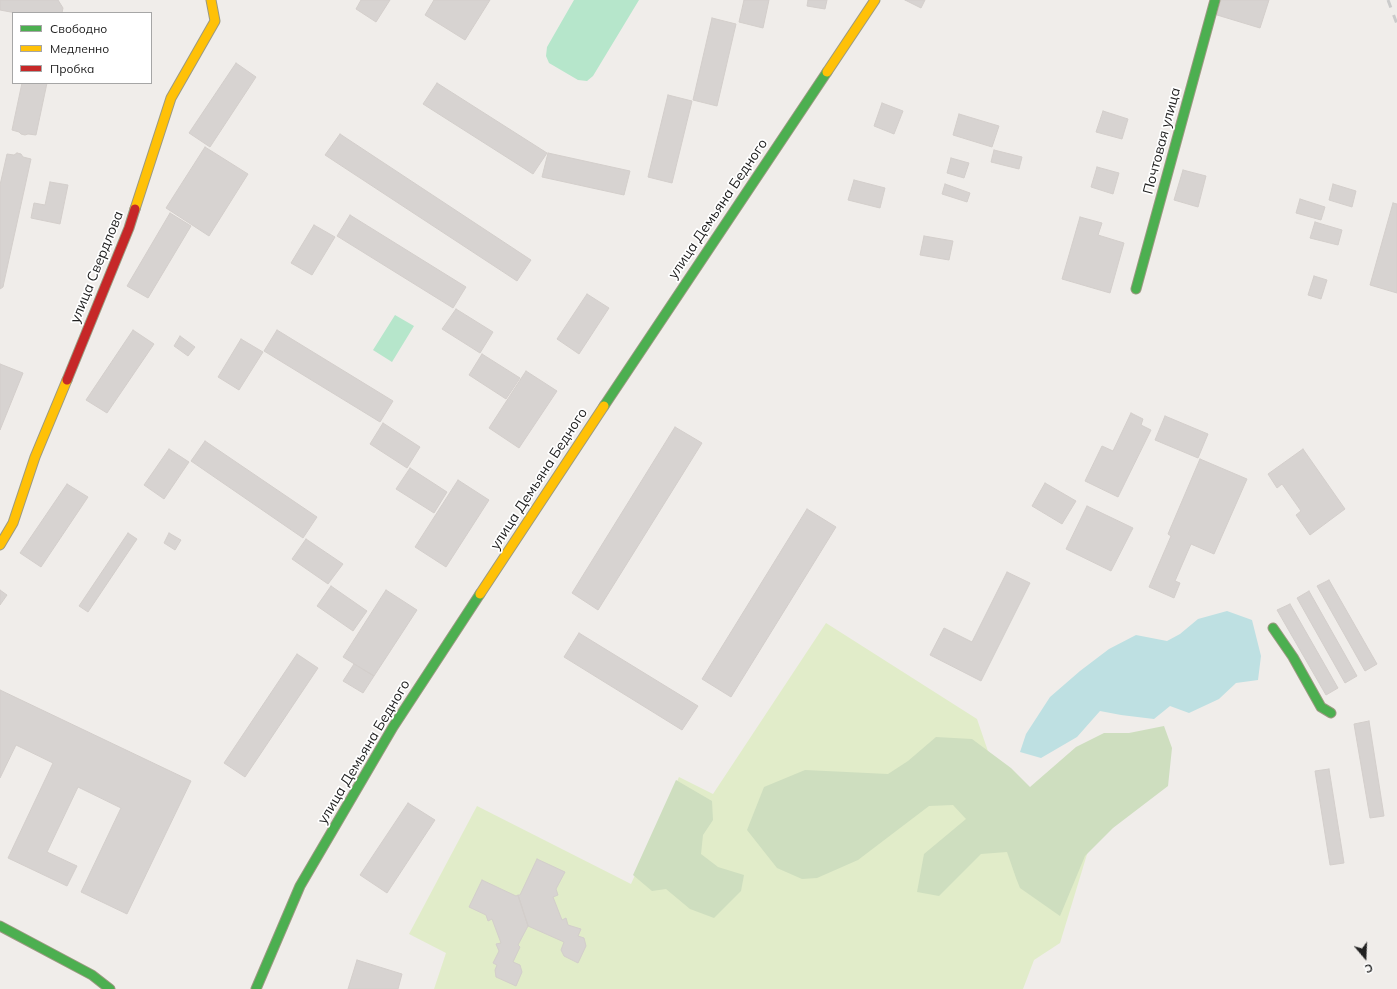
<!DOCTYPE html>
<meta charset="utf-8">
<style>
body{margin:0}
#map{position:relative;width:1397px;height:989px;overflow:hidden;background:#f0edea;font-family:Mulish,sans-serif}
canvas{display:block}
.legend{position:absolute;left:12px;top:12px;width:140px;height:72px;box-sizing:border-box;background:#fff;border:1px solid #a6a6a6;margin:0;padding:5px 7px;list-style:none;font-size:12px;color:#212121}
.legend li{display:flex;align-items:center;gap:8px;height:20px}
.legend b{width:20px;border:1px solid #a6a6a6}
.north{position:absolute;left:1345px;top:937px;width:40px;height:40px;-webkit-text-stroke:3px #fff;paint-order:stroke;rotate:161deg;font-size:11px;font-weight:700;line-height:16px;text-align:center;color:#212121}
.north::after{content:'';display:block;margin:auto;width:14px;height:18px;background:#212121;clip-path:polygon(50% 0,100% 100%,50% 72%,0 100%)}
</style>
<div id="map">
<canvas width="1397" height="989"></canvas>
<ul class="legend">
<li><b style="height:5px;background:#4caf50"></b>Свободно</li>
<li><b style="height:5px;background:#ffc107"></b>Медленно</li>
<li><b style="height:5px;background:#c62828"></b>Пробка</li>
</ul>
<div class="north">С</div>
</div>
<script>
const ctx = document.querySelector('canvas').getContext('2d');
ctx.lineJoin = 'round';
function fill(path, color) {
  ctx.fillStyle = color;
  ctx.fill(path, 'evenodd');
}
function shape(rows) {
  const path = new Path2D();
  for (const r of rows) {
    path.moveTo(r[0], r[1]);
    for (let i = 2; i < r.length; i += 2) path.lineTo(r[i], r[i + 1]);
  }
  return path;
}
function strokePath(path, color, width, dash) {
  ctx.strokeStyle = color;
  ctx.lineWidth = width;
  ctx.lineCap = dash ? 'butt' : 'round';
  ctx.setLineDash(dash || []);
  ctx.stroke(path);
}
function label(font, color, halo, rows, align = 'center') {
  ctx.font = font + ' Mulish,sans-serif';
  ctx.lineWidth = 3.5;
  ctx.setLineDash([]);
  ctx.textBaseline = 'middle';
  ctx.strokeStyle = halo;
  ctx.fillStyle = color;
  for (const [text, x, y, turn = 0] of rows) {
    ctx.save();
    ctx.translate(x, y);
    ctx.rotate((+turn || 0) * Math.PI / 180);
    ctx.textAlign = isNaN(turn) ? turn : align;
    if (halo) ctx.strokeText(text, 0, 0);
    ctx.fillText(text, 0, 0);
    ctx.restore();
  }
}
fill(shape([
 [826,623,977,719,1008,810,1088,851,1060,943,1034,960,1023,989,434,989,446,953,409,934,477,806,631,884,679,777,713,794]
]), '#e1ecc9');
fill(shape([
 [1164,726,1172,748,1168,786,1113,828,1085,856,1060,916,1020,888,1016,878,1007,852,981,854,939,896,917,892,924,854,966,819,953,805,929,806,858,860,817,878,802,879,777,868,747,830,764,787,805,770,888,774,908,761,936,737,972,739,1011,768,1030,787,1076,747,1104,733,1129,733],
 [676,780,712,801,713,820,703,835,701,854,718,867,744,875,741,891,714,918,690,909,666,889,652,891,633,875]
]), '#cedebf');
fill(shape([
 [574,0,639,0,593,76,587,81,578,80,549,63,546,56,547,47],
 [395,315,414,326,392,362,373,350]
]), '#b6e6cb');
fill(shape([
 [1227,611,1252,620,1261,656,1258,680,1236,683,1219,699,1189,713,1170,706,1154,719,1121,715,1100,711,1077,737,1041,758,1020,752,1026,734,1050,697,1080,671,1109,649,1136,635,1167,641,1180,634,1198,619]
]), '#bee0e2');
const building = shape([
 [0,0,58,0,63,8,62,13,16,13,0,10,0,0],
 [361,0,390,0,376,22,356,9,361,0],
 [434,0,490,0,465,40,425,15,434,0],
 [744,0,769,0,763,28,739,22,744,0],
 [808,0,827,0,825,9,807,6,808,0],
 [905,0,925,0,921,8,905,0],
 [1221,0,1269,0,1260,28,1217,15,1221,0],
 [712,18,736,24,717,106,693,100,712,18],
 [236,63,256,77,210,147,189,133,236,63],
 [22,83,47,83,36,135,28,134,25,135,21,134,19,132,12,130,22,83],
 [437,83,547,153,533,174,423,104,437,83],
 [668,95,692,101,672,183,648,177,668,95],
 [882,103,903,111,894,134,874,126,882,103],
 [1103,111,1128,119,1122,139,1096,132,1103,111],
 [959,114,999,126,992,147,953,135,959,114],
 [340,134,531,260,517,281,325,155,340,134],
 [205,147,248,174,209,236,166,208,205,147],
 [994,150,1022,157,1019,169,991,162,994,150],
 [17,153,21,154,23,157,31,159,4,282,3,287,0,289,0,185,7,154,14,155,17,153],
 [548,153,630,171,624,195,542,177,548,153],
 [951,158,969,163,964,178,947,173,951,158],
 [1097,167,1119,173,1113,194,1091,187,1097,167],
 [1183,170,1206,176,1198,207,1174,200,1183,170],
 [854,180,885,188,880,208,848,200,854,180],
 [50,182,68,185,60,224,31,218,34,203,45,205,50,182],
 [945,184,970,193,967,202,942,194,945,184],
 [1333,184,1356,191,1352,207,1329,200,1333,184],
 [1300,199,1325,207,1321,220,1296,213,1300,199],
 [1393,203,1397,204,1397,293,1370,285,1393,203],
 [170,213,191,226,148,298,127,286,170,213],
 [350,215,466,287,453,308,337,236,350,215],
 [1080,217,1102,223,1098,235,1124,243,1110,293,1062,279,1080,217],
 [1315,222,1342,230,1338,245,1310,238,1315,222],
 [314,225,335,237,312,275,291,263,314,225],
 [924,236,953,241,949,260,920,255,924,236],
 [1314,276,1327,280,1321,299,1308,295,1314,276],
 [587,294,609,308,579,354,557,339,587,294],
 [456,309,493,332,480,353,442,329,456,309],
 [133,330,154,344,107,413,86,400,133,330],
 [277,330,393,401,380,422,264,351,277,330],
 [180,336,195,347,188,356,174,346,180,336],
 [241,339,263,352,239,390,218,377,241,339],
 [482,354,520,378,506,399,469,375,482,354],
 [0,364,23,373,0,430,0,364],
 [526,371,557,391,519,448,489,428,526,371],
 [1131,413,1143,419,1141,425,1151,430,1118,497,1085,481,1102,446,1113,451,1131,413],
 [1165,416,1208,434,1198,458,1155,440,1165,416],
 [383,423,420,447,407,468,370,444,383,423],
 [675,427,702,443,598,610,572,593,675,427],
 [205,441,317,517,303,538,191,461,205,441],
 [169,449,189,462,164,499,144,485,169,449],
 [1303,449,1345,509,1310,535,1296,515,1301,511,1282,484,1277,488,1268,474,1303,449],
 [1200,459,1247,479,1214,554,1191,544,1175,581,1180,583,1174,598,1149,587,1171,536,1168,534,1200,459],
 [410,468,447,492,434,513,396,489,410,468],
 [458,480,489,500,446,567,415,547,458,480],
 [1045,483,1076,501,1062,524,1032,506,1045,483],
 [67,484,88,497,41,567,20,553,67,484],
 [1087,506,1133,528,1111,571,1066,549,1087,506],
 [807,509,836,527,731,697,702,679,807,509],
 [128,533,137,539,88,612,79,606,128,533],
 [169,533,181,540,175,550,164,543,169,533],
 [306,539,343,564,328,584,292,559,306,539],
 [1007,572,1030,583,981,681,930,655,944,628,972,642,1007,572],
 [1329,580,1377,664,1365,671,1317,586,1329,580],
 [331,586,367,611,353,631,317,606,331,586],
 [0,590,7,595,0,605,0,590],
 [386,590,417,610,374,676,343,657,386,590],
 [1309,591,1357,676,1345,683,1297,598,1309,591],
 [1290,604,1338,688,1326,695,1277,610,1290,604],
 [579,633,698,706,682,730,564,657,579,633],
 [297,654,318,668,245,777,224,763,297,654],
 [354,664,374,676,363,693,343,681,354,664],
 [0,690,191,781,127,914,81,892,121,808,78,787,47,852,77,866,67,886,8,858,53,763,16,745,0,778,0,690],
 [1369,721,1384,816,1370,818,1354,724,1369,721],
 [1329,769,1344,863,1330,865,1315,771,1329,769],
 [408,803,435,820,387,893,360,875,408,803],
 [537,859,565,872,556,889,558,895,553,897,562,920,566,918,568,925,581,929,578,936,584,938,586,946,578,963,564,956,561,950,564,942,528,926,518,895,520,895,537,859],
 [482,880,516,896,518,895,528,926,518,945,520,947,513,962,520,965,522,972,516,986,496,977,495,970,497,965,493,963,499,951,496,944,501,943,492,919,488,921,486,915,469,907,482,880],
 [357,960,402,974,398,989,348,989,357,960]
]);
fill(building, '#d7d3d1');
strokePath(building, '#d3cecb', 1);
const fast = shape([
 [1136,289,1215,0],
 [604,406,827,72],
 [1273,628,1293,657,1321,707,1331,713],
 [0,926,92,975,110,989],
 [256,989,300,886,393,727,480,594]
]);
const slow = shape([
 [827,72,875,0],
 [135,209,171,98,215,21,211,0],
 [0,545,13,523,35,457,67,380],
 [480,594,604,406]
]);
const jam = shape([
 [67,380,129,228,135,209]
]);
strokePath(fast, '#9b9981', 11);
strokePath(slow, '#9b9981', 11);
strokePath(jam, '#9b9981', 11);
strokePath(fast, '#4caf50', 9);
strokePath(slow, '#ffc107', 9);
strokePath(jam, '#c62828', 9);
strokePath(shape([
 [1388,0,1397,24]
]), '#cbcbcb', 3, [8, 8]);
label('14px', '#212121', '#fff', [
 ["Почтовая улица",1162,141,-75],
 ["улица Демьяна Бедного",718,209,-56],
 ["улица Свердлова",97,267,-68],
 ["улица Демьяна Бедного",539,479,-57],
 ["улица Демьяна Бедного",364,752,-59]
]);
</script>
